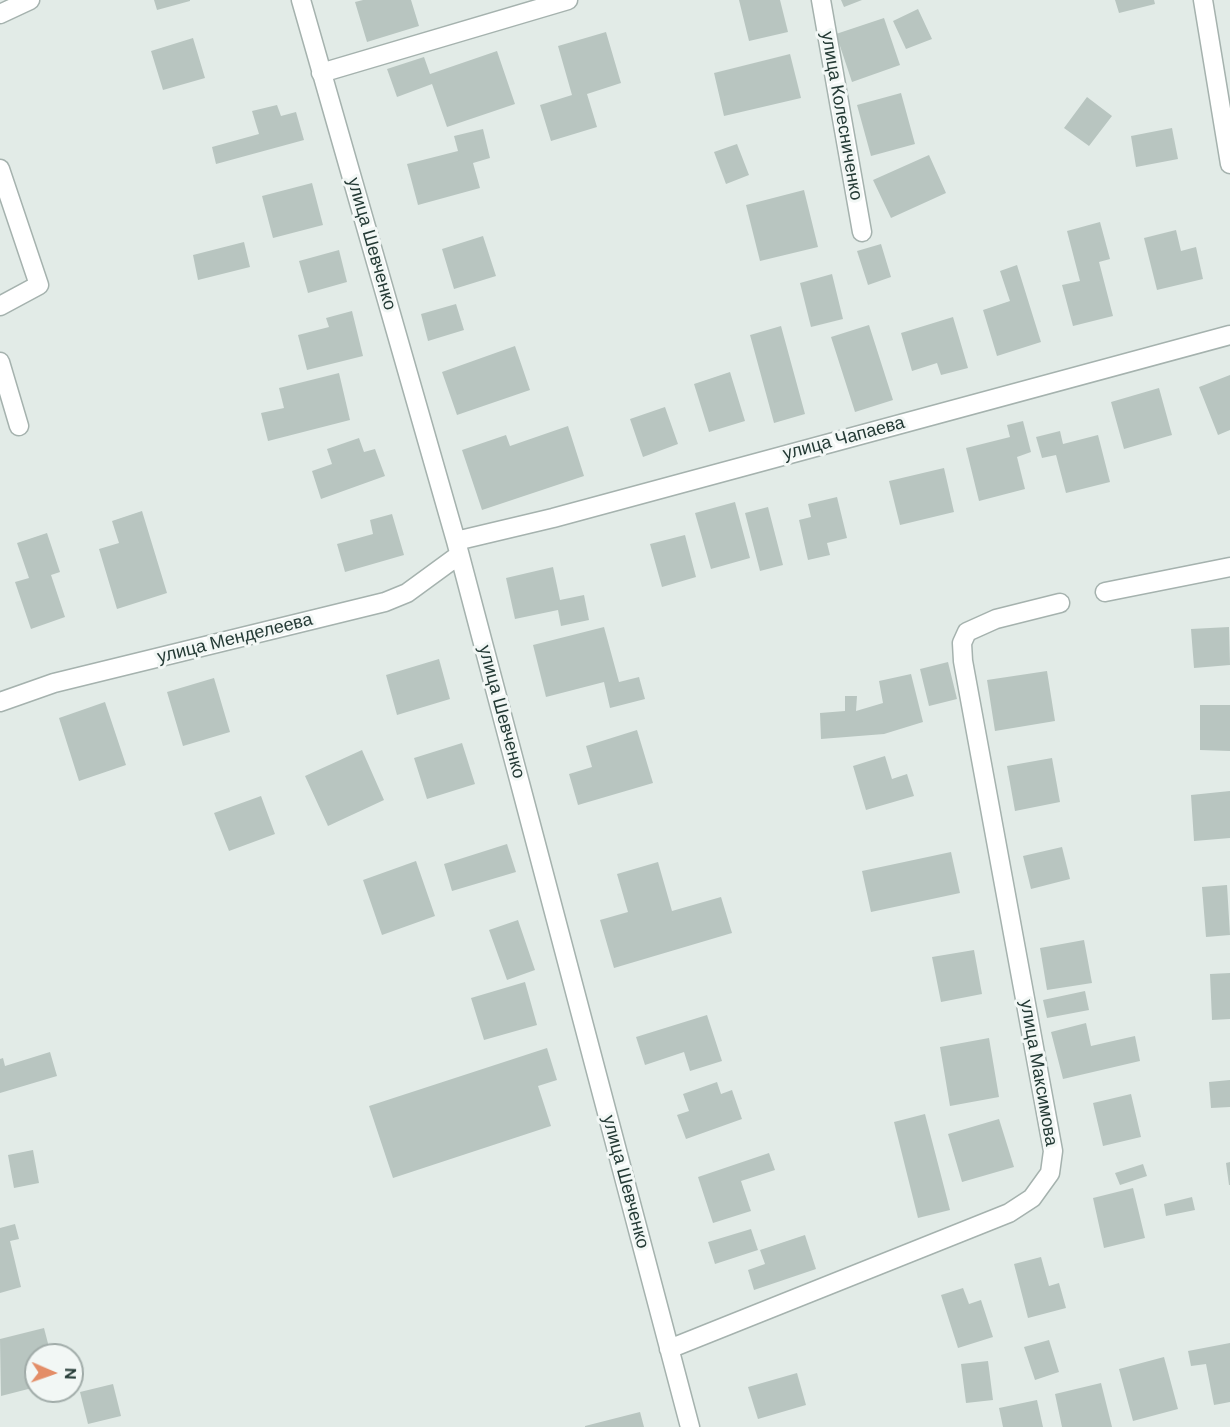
<!DOCTYPE html>
<meta charset="utf-8">
<style>
body{margin:0}
#map{position:relative;width:1230px;height:1427px;overflow:hidden;background:#e2ebe7;font-family:"DM Sans",sans-serif}
canvas{display:block}
.north{position:absolute;left:24px;top:1343px;width:60px;height:60px;box-sizing:border-box;background:#f2f7f5;border:2px solid #a0aba8;border-radius:50%;rotate:92deg;font-size:16px;font-weight:700;line-height:24px;text-align:center;color:#243a35}
.north::after{content:'';display:block;margin:auto;width:21px;height:27px;background:#e38d67;clip-path:polygon(50% 0,100% 100%,50% 72%,0 100%)}
</style>
<div id="map">
<canvas width="1230" height="1427"></canvas>
<div class="north">N</div>
</div>
<script>
const ctx = document.querySelector('canvas').getContext('2d');
ctx.lineJoin = 'round';
function fill(path, color) {
  ctx.fillStyle = color;
  ctx.fill(path, 'evenodd');
}
function shape(rows) {
  const path = new Path2D();
  for (const r of rows) {
    path.moveTo(r[0], r[1]);
    for (let i = 2; i < r.length; i += 2) path.lineTo(r[i], r[i + 1]);
  }
  return path;
}
function strokePath(path, color, width, dash) {
  ctx.strokeStyle = color;
  ctx.lineWidth = width;
  ctx.lineCap = dash ? 'butt' : 'round';
  ctx.setLineDash(dash || []);
  ctx.stroke(path);
}
function label(font, color, halo, rows, align = 'center') {
  ctx.font = font + ' "DM Sans",sans-serif';
  ctx.lineWidth = 6;
  ctx.setLineDash([]);
  ctx.textBaseline = 'middle';
  ctx.strokeStyle = halo;
  ctx.fillStyle = color;
  for (const [text, x, y, turn = 0] of rows) {
    ctx.save();
    ctx.translate(x, y);
    ctx.rotate((+turn || 0) * Math.PI / 180);
    ctx.textAlign = isNaN(turn) ? turn : align;
    if (halo) ctx.strokeText(text, 0, 0);
    ctx.fillText(text, 0, 0);
    ctx.restore();
  }
}
fill(shape([
 [154,0,190,0,190,1,157,10],
 [363,0,411,0,419,26,367,42,355,2],
 [739,0,780,0,788,32,749,41],
 [841,0,862,0,844,7],
 [1115,0,1154,0,1155,4,1119,13],
 [918,9,932,39,906,49,893,21],
 [884,18,900,65,852,82,836,34],
 [606,32,621,83,587,94,597,127,551,141,540,105,572,95,558,46],
 [193,38,205,78,163,90,151,51],
 [497,51,515,104,447,127,432,84,397,97,387,69,424,57,430,74],
 [790,54,801,98,724,116,714,73],
 [901,93,915,144,871,156,857,105],
 [1087,97,1112,116,1089,146,1064,128],
 [277,105,281,116,296,112,304,140,216,164,212,147,259,134,252,111],
 [1172,128,1178,159,1136,167,1131,136],
 [483,129,490,158,473,163,480,188,418,205,407,164,458,151,454,136],
 [737,144,749,175,726,184,714,152],
 [929,155,946,193,891,218,873,180],
 [312,183,323,225,273,238,262,196],
 [804,190,818,247,760,261,746,205],
 [1100,222,1110,259,1099,262,1113,316,1073,326,1062,285,1080,281,1067,231],
 [1176,230,1181,251,1196,247,1203,279,1157,290,1144,238],
 [483,236,496,276,454,289,442,249],
 [244,242,250,267,198,280,193,255],
 [881,244,891,277,868,285,857,251],
 [339,250,347,282,308,293,299,261],
 [1017,265,1041,342,997,356,983,310,1010,301,1000,271],
 [832,274,843,319,811,327,800,283],
 [456,304,464,330,428,341,421,314],
 [352,311,363,356,307,370,298,335,329,327,326,318],
 [953,317,968,368,941,375,937,363,912,371,901,333],
 [869,325,893,400,855,412,831,337],
 [781,326,805,414,774,423,750,335],
 [515,346,530,390,457,415,442,372],
 [730,372,745,421,709,432,694,384],
 [339,373,350,420,268,441,261,413,284,408,279,388],
 [1230,375,1230,430,1218,435,1199,387],
 [1159,388,1172,435,1124,449,1111,402],
 [665,407,678,444,643,457,630,419],
 [1023,421,1031,452,1017,457,1025,489,979,501,966,448,1010,437,1007,425],
 [568,426,584,476,482,510,462,450,506,435,510,446],
 [1060,431,1063,444,1098,435,1110,482,1066,493,1056,455,1042,458,1036,437],
 [359,438,364,452,375,449,385,476,321,499,312,471,332,464,327,449],
 [944,468,954,512,900,525,889,481],
 [837,497,847,538,827,543,830,555,808,560,799,520,811,517,808,504],
 [735,502,750,558,711,569,695,513],
 [768,507,783,565,760,571,745,513],
 [142,511,167,593,117,609,99,549,119,543,112,521],
 [392,514,404,555,345,572,337,544,373,534,370,520],
 [47,533,60,572,51,575,65,617,31,629,15,582,29,578,17,543],
 [685,535,696,577,662,587,650,544],
 [553,567,560,600,584,595,589,620,561,626,558,610,515,619,506,578],
 [604,627,619,682,639,677,645,699,610,708,604,682,546,697,533,645],
 [1229,627,1230,665,1194,668,1191,629],
 [439,659,450,699,397,715,386,675],
 [948,662,957,699,929,706,920,669],
 [1047,671,1055,721,995,731,987,680],
 [911,674,923,722,884,734,821,739,820,713,845,711,845,696,857,696,856,711,883,703,879,681],
 [214,678,230,732,183,746,167,692],
 [105,702,126,765,79,781,59,718],
 [1200,705,1230,705,1230,751,1200,750],
 [637,730,653,783,578,805,569,774,592,767,586,746],
 [462,743,475,784,427,799,414,758],
 [362,750,384,800,328,826,305,776],
 [885,756,892,779,907,774,914,796,866,810,853,766],
 [1052,758,1060,802,1015,811,1007,766],
 [1230,791,1230,838,1194,841,1191,795],
 [261,796,275,834,229,851,214,813],
 [507,844,516,872,452,891,444,864],
 [1062,847,1070,879,1031,889,1023,856],
 [951,852,960,893,871,912,862,871],
 [416,861,435,916,382,935,363,880],
 [658,862,672,911,721,897,732,933,614,968,600,920,628,912,617,874],
 [1227,885,1230,935,1206,937,1202,887],
 [518,920,535,970,507,980,489,930],
 [1084,940,1092,983,1047,990,1040,948],
 [974,950,982,994,941,1002,932,957],
 [1230,973,1230,1019,1212,1020,1210,974],
 [525,982,537,1025,484,1040,471,998],
 [1085,991,1089,1010,1047,1018,1043,1000],
 [707,1015,722,1061,690,1071,684,1052,645,1065,636,1037],
 [1086,1023,1091,1046,1135,1036,1140,1061,1063,1079,1051,1032],
 [989,1038,999,1097,950,1106,940,1047],
 [547,1048,557,1080,538,1086,551,1126,393,1178,369,1106],
 [50,1052,57,1076,0,1093,0,1059,3,1058,5,1066],
 [1230,1080,1230,1107,1211,1108,1209,1082],
 [717,1082,721,1094,732,1090,742,1119,686,1139,677,1115,689,1111,683,1094],
 [1131,1094,1141,1137,1103,1146,1093,1103],
 [925,1114,950,1210,918,1218,894,1122],
 [999,1119,1014,1167,962,1182,948,1134],
 [33,1150,39,1183,14,1188,8,1155],
 [769,1153,775,1170,741,1181,751,1211,713,1223,698,1177],
 [1230,1162,1230,1185,1229,1185,1226,1163],
 [1143,1164,1147,1176,1120,1185,1115,1173],
 [1133,1188,1145,1238,1104,1248,1093,1198],
 [1192,1197,1195,1210,1166,1216,1164,1204],
 [15,1224,19,1239,10,1241,21,1287,0,1293,0,1228],
 [751,1229,758,1250,715,1264,708,1242],
 [805,1235,816,1269,754,1290,748,1270,765,1264,760,1250],
 [1041,1257,1049,1286,1059,1283,1066,1308,1028,1318,1014,1264],
 [963,1288,969,1304,981,1300,993,1337,958,1348,941,1295],
 [44,1328,51,1355,36,1355,36,1387,1,1396,0,1339],
 [1049,1340,1059,1372,1035,1380,1024,1347],
 [1230,1343,1230,1402,1214,1405,1206,1364,1191,1366,1188,1351],
 [1164,1357,1178,1409,1133,1421,1119,1369],
 [988,1361,993,1400,966,1403,961,1364],
 [797,1373,806,1405,758,1419,748,1387],
 [1101,1383,1112,1427,1062,1427,1055,1394],
 [113,1384,121,1416,88,1424,80,1392],
 [1037,1400,1043,1427,1003,1427,999,1408],
 [640,1412,644,1427,585,1427,585,1426]
]), '#b8c5c0');
const minor = shape([
 [301,0,456,541,690,1427],
 [821,0,862,232],
 [1203,0,1230,164],
 [0,14,30,0],
 [321,73,568,0],
 [0,169,39,285,0,306],
 [0,362,19,426],
 [456,541,553,518,1230,335],
 [1105,592,1230,567],
 [0,702,54,683,385,602,407,593,459,555],
 [669,1349,1009,1213,1032,1198,1050,1173,1053,1151,963,661,962,643,967,632,996,619,1060,603]
]);
strokePath(minor, '#a5b2ae', 21);
strokePath(minor, '#fff', 18);
label('18px', '#243a35', '#f2f7f5', [
 ["улица Колесниченко",841,116,80],
 ["улица Шевченко",371,244,74],
 ["улица Чапаева",844,439,-15],
 ["улица Менделеева",235,639,-14],
 ["улица Шевченко",501,712,75],
 ["улица Максимова",1038,1073,80],
 ["улица Шевченко",625,1182,75]
]);
</script>
